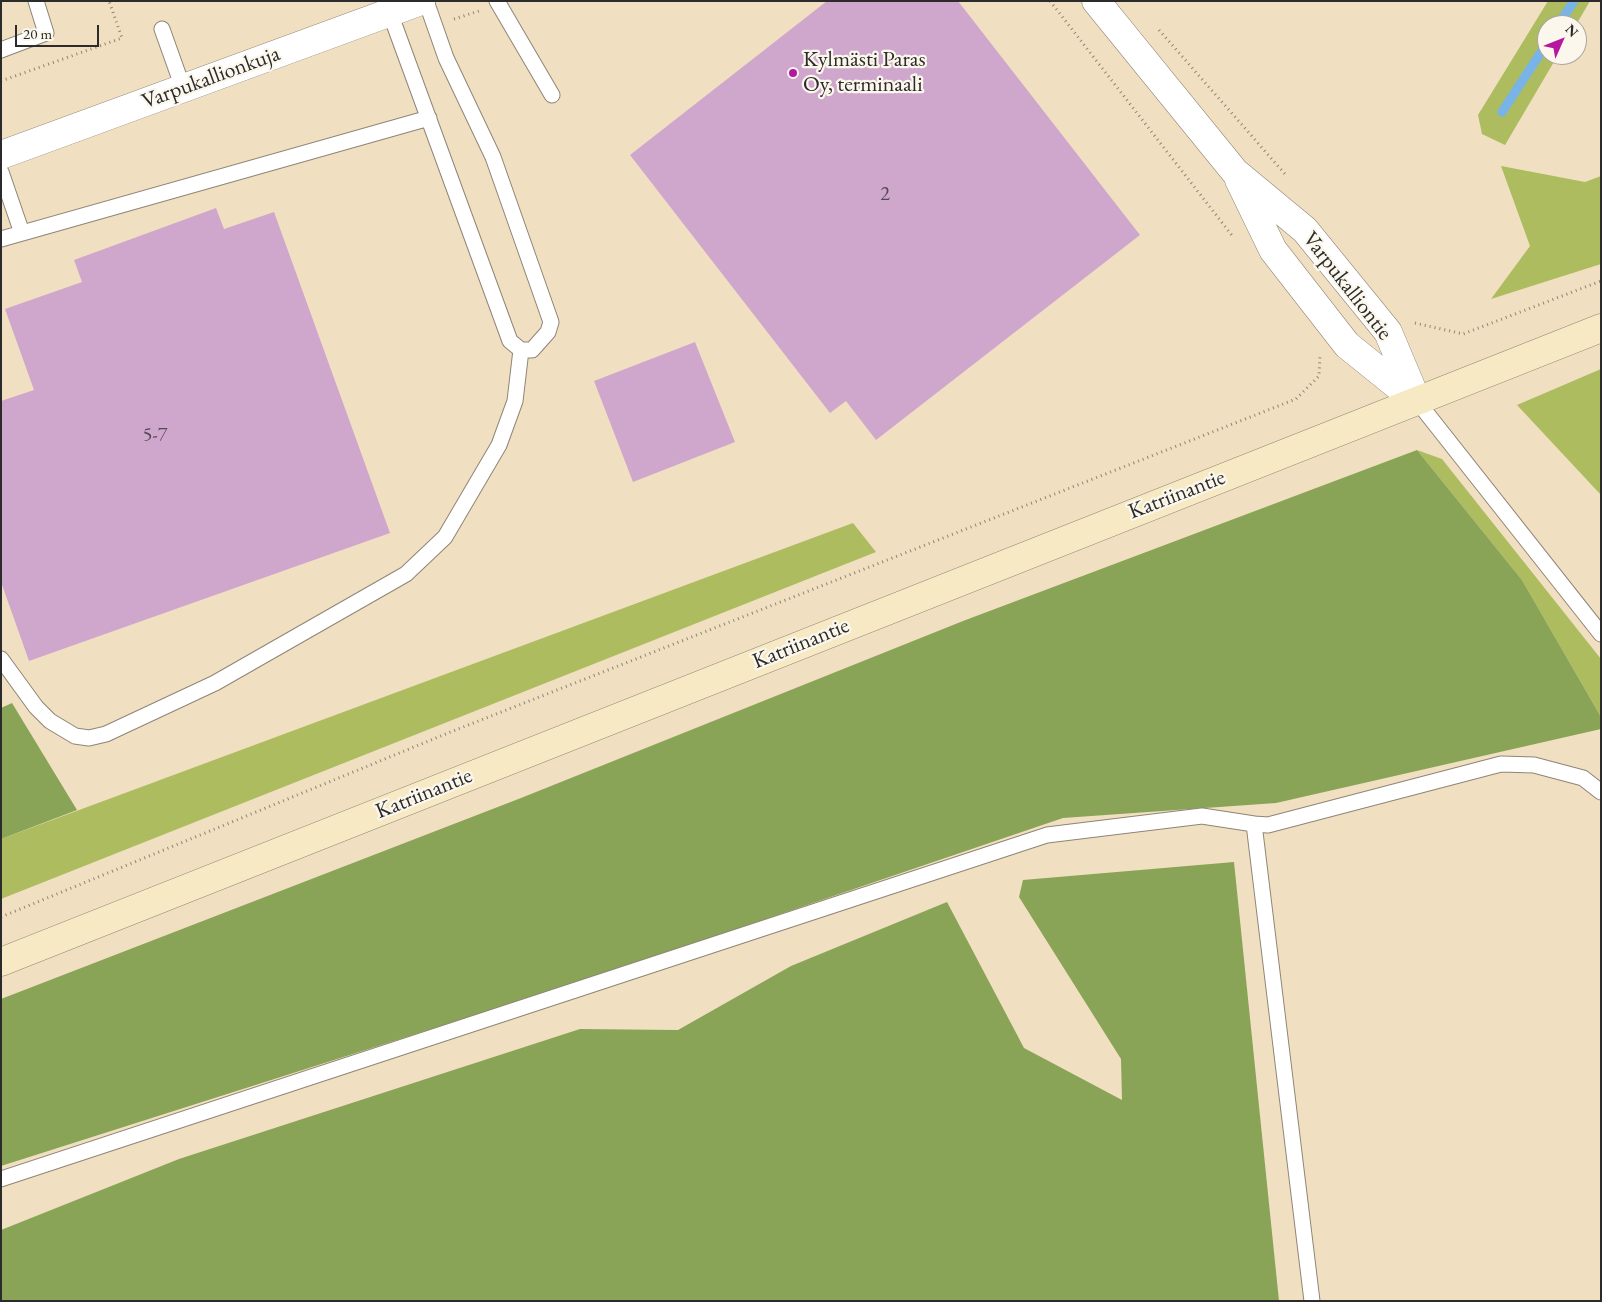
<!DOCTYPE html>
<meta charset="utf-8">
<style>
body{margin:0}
#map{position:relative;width:1602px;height:1302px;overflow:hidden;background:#f1dfc1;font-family:"EB Garamond",serif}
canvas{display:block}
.frame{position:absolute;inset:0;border:2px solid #2b2b2b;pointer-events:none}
.north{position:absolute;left:1537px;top:15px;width:50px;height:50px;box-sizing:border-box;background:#fbf7ec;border:1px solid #a8a59f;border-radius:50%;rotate:46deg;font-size:14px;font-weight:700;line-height:20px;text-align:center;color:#2b2b2b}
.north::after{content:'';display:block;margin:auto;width:18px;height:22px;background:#b5179e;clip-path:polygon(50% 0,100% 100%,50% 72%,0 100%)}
.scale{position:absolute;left:15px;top:25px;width:84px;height:22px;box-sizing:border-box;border:2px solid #2b2b2b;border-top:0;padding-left:6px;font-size:15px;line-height:18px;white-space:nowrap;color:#2b2b2b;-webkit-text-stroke:4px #fbf7ec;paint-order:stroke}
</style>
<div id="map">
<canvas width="1602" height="1302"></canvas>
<div class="frame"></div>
<div class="north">N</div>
<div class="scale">20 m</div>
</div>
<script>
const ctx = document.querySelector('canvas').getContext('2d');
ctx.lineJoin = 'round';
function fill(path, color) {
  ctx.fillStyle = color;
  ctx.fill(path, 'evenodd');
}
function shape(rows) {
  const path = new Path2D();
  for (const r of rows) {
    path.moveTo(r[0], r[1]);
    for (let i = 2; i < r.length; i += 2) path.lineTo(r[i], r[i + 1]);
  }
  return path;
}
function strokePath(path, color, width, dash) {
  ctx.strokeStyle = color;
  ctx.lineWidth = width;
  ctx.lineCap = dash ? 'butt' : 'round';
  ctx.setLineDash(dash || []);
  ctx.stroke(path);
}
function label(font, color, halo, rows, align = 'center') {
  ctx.font = font + ' "EB Garamond",serif';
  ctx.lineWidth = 4.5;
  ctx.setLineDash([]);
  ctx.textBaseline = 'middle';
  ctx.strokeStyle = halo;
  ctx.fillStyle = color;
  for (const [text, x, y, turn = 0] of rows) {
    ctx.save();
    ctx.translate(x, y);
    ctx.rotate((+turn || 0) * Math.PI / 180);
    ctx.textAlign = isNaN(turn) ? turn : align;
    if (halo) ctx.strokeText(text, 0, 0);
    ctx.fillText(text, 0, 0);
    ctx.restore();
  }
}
fill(shape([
 [1548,1,1590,1,1576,25,1547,25,1547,55,1558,55,1505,145,1482,134,1478,115],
 [1501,166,1585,182,1601,176,1601,264,1491,299,1530,246],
 [1601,369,1601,495,1517,405],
 [1417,450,1442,459,1601,659,1601,717,1522,580],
 [853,523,876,552,1,899,1,839]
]), '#acbc5f');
fill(shape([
 [1417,450,1522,580,1601,717,1601,729,1276,803,1063,818,598,976,1,1166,1,999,521,798,963,621],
 [12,703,77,810,1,839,1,708],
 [1234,862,1279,1301,1,1301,1,1230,179,1159,580,1029,678,1030,791,966,947,902,1024,1048,1122,1100,1121,1059,1019,897,1023,880]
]), '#89a456');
strokePath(shape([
 [1558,25,1574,1],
 [1502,112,1547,43]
]), '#78b3e9', 9);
fill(shape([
 [827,1,958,1,1140,235,876,440,846,401,830,413,630,155],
 [216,208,224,229,274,212,390,533,29,661,1,582,1,401,34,390,5,309,82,282,74,260],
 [695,342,735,442,633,482,594,381]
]), '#cfa7cd');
const service = shape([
 [497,1,552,95],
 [390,13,510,341,521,350,532,350,548,332,551,322,493,157,446,58,426,1],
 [162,29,183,88],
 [1,50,46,33,36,1],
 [1,172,22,233],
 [1,239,429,118],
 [1417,401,1601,634],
 [1,659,36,707,50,721,75,736,89,738,106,734,215,683,406,574,445,537,499,445,515,401,521,350],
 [1254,824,1268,825,1501,764,1534,765,1583,778,1601,792],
 [1,1179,1047,835,1202,816,1254,824,1312,1301]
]);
const minor = shape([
 [1096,1,1235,172,1305,230,1388,332,1417,401],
 [1,155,421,1],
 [1239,180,1273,250,1347,345,1414,399]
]);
const secondary = shape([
 [1,962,1601,328]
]);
strokePath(service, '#8e8576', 17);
strokePath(minor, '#8e8576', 29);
strokePath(secondary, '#8e8576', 29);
strokePath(shape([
 [1050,1,1234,238],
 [454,19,479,11],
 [1159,30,1285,174],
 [1,81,122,38,109,1],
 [1415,323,1463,334,1601,281],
 [1,917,448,733,1296,399,1319,376,1320,356]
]), '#8e8576', 3, [1, 4]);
strokePath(service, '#fff', 15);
strokePath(minor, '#fff', 28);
strokePath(secondary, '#f6e9c3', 28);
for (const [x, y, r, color] of [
 [793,73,5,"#b5179e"]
]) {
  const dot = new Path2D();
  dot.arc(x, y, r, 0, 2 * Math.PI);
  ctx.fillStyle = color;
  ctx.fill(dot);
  strokePath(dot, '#fbf7ec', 2);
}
label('20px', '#544a54', null, [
 ["2",885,195],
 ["5-7",155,436]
]);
label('22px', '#2b2b2b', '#fbf7ec', [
 ["Kylmästi Paras",803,60],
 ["Oy, terminaali",803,85]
], 'left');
label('22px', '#2b2b2b', '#fbf7ec', [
 ["Varpukallionkuja",211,78,-20],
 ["Varpukalliontie",1347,286,52],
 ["Katriinantie",1177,495,-21],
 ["Katriinantie",801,644,-22],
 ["Katriinantie",424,794,-22]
]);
</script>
